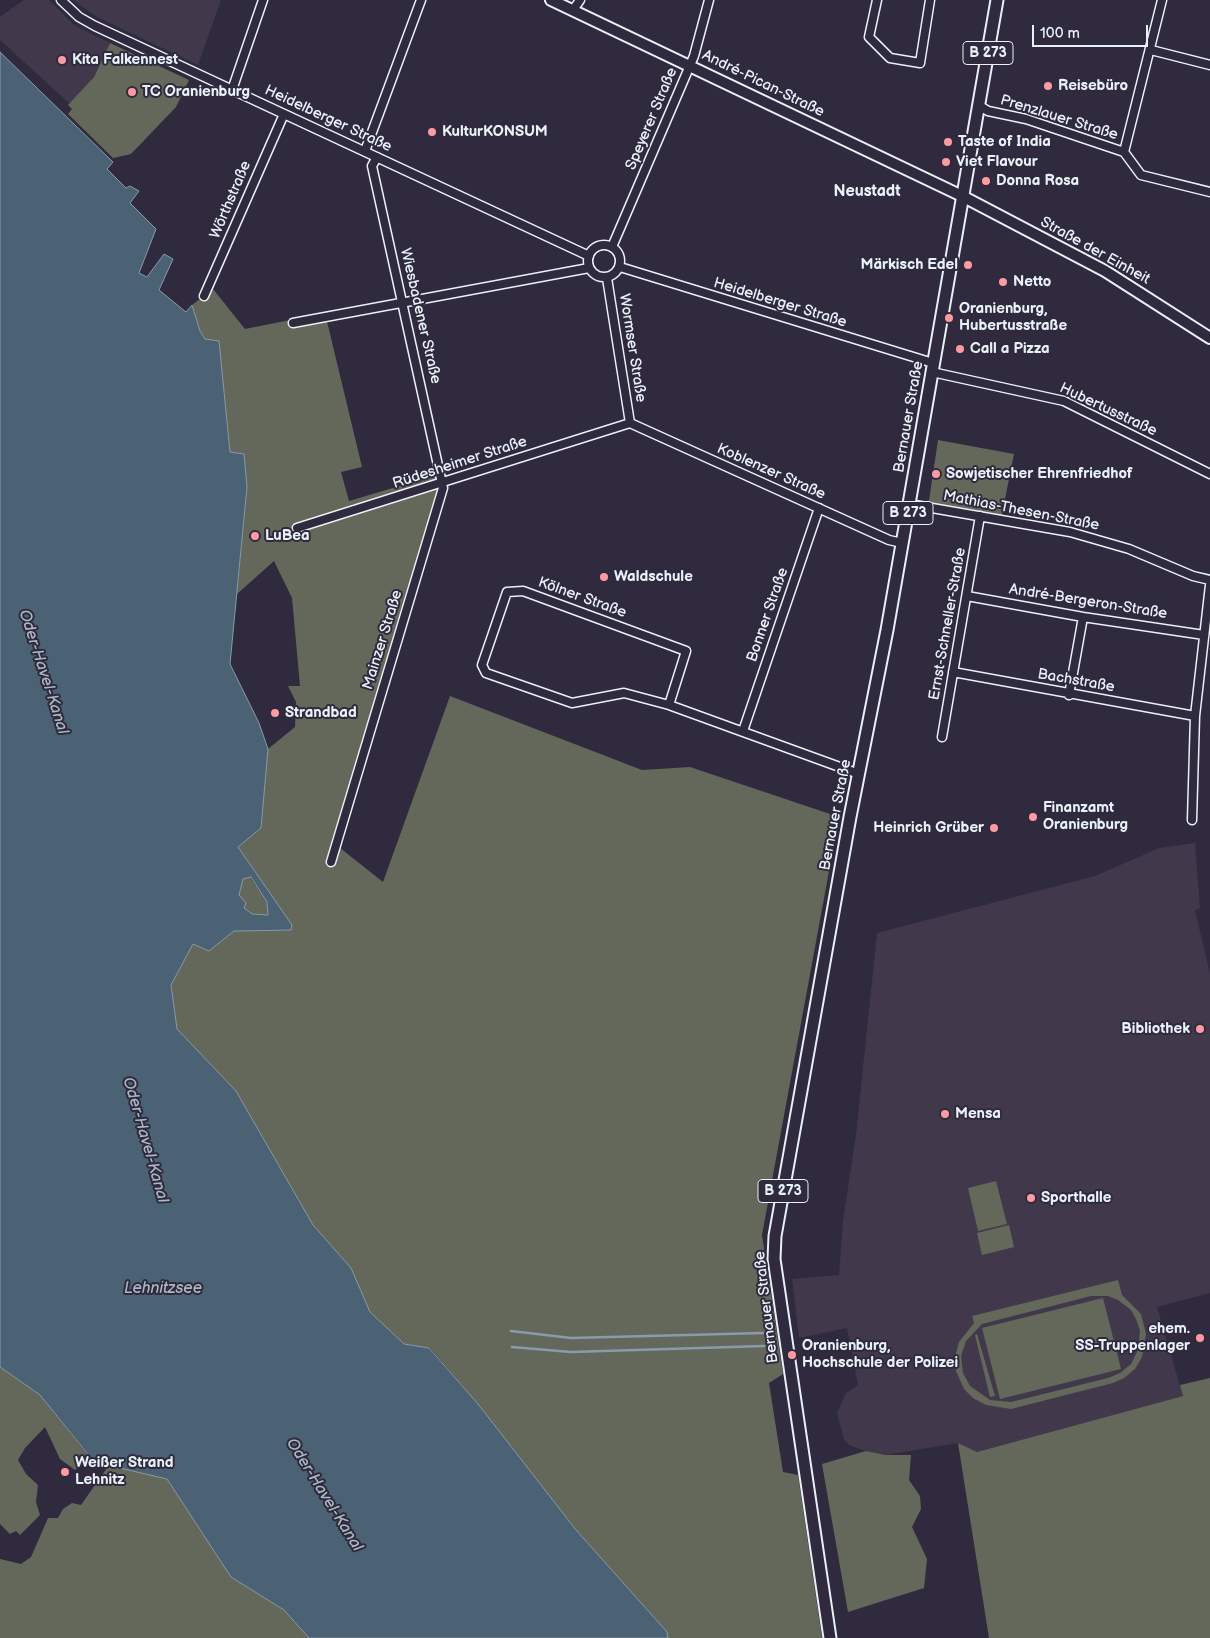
<!DOCTYPE html>
<meta charset="utf-8">
<style>
body{margin:0}
#map{position:relative;width:1210px;height:1638px;overflow:hidden;background:#2f2a3d;font-family:"Balsamiq Sans",sans-serif}
canvas{display:block}
.scale{position:absolute;left:1032px;top:25px;width:116px;height:22px;box-sizing:border-box;border:2px solid #e8f1f8;border-top:0;padding-left:6px;font-size:15px;line-height:18px;white-space:nowrap;color:#e8f1f8;-webkit-text-stroke:4px #2f2a3d;paint-order:stroke}
</style>
<div id="map">
<canvas width="1210" height="1638"></canvas>
<div class="scale">100 m</div>
</div>
<script>
const ctx = document.querySelector('canvas').getContext('2d');
ctx.lineJoin = 'round';
function fill(path, color) {
  ctx.fillStyle = color;
  ctx.fill(path, 'evenodd');
}
function shape(rows) {
  const path = new Path2D();
  for (const r of rows) {
    if (r.length === 3) {
      path.moveTo(r[0] + r[2], r[1]);
      path.arc(r[0], r[1], r[2], 0, 2 * Math.PI);
      continue;
    }
    path.moveTo(r[0], r[1]);
    for (let i = 2; i < r.length; i += 2) path.lineTo(r[i], r[i + 1]);
  }
  return path;
}
function strokePath(path, color, width, dash) {
  ctx.strokeStyle = color;
  ctx.lineWidth = width;
  ctx.lineCap = dash ? 'butt' : 'round';
  ctx.setLineDash(dash || []);
  ctx.stroke(path);
}
function label(font, color, halo, rows, align = 'center') {
  ctx.font = font + ' "Balsamiq Sans",sans-serif';
  ctx.lineWidth = 4;
  ctx.setLineDash([]);
  ctx.textBaseline = 'middle';
  ctx.strokeStyle = halo;
  ctx.fillStyle = color;
  for (const [text, x, y, turn = 0] of rows) {
    ctx.save();
    ctx.translate(x, y);
    ctx.rotate((+turn || 0) * Math.PI / 180);
    ctx.textAlign = isNaN(turn) ? turn : align;
    if (halo) ctx.strokeText(text, 0, 0);
    ctx.fillText(text, 0, 0);
    ctx.restore();
  }
}
fill(shape([
 [24,0,49,0,74,25,110,43,94,77,70,104,0,40,0,17],
 [73,0,221,0,198,65,97,17],
 [1195,843,1200,908,1195,910,1210,974,1210,1293,1157,1307,1183,1396,977,1452,958,1443,885,1455,868,1452,849,1445,844,1439,837,1413,846,1393,858,1385,847,1328,799,1338,792,1279,839,1275,843,1221,856,1135,877,933,1095,876,1159,848]
]), '#41384c');
fill(shape([
 [110,43,189,80,176,107,131,154,113,158,68,114,72,109,68,105,94,77],
 [213,289,245,329,325,313,362,467,341,472,349,501,443,473,443,488,335,844,383,882,450,696,642,770,690,767,839,817,762,1235,783,1374,769,1383,783,1472,798,1475,822,1638,668,1638,667,1632,576,1530,478,1404,430,1348,404,1344,370,1312,351,1268,313,1225,236,1091,177,1029,171,985,193,944,209,951,234,931,291,930,292,925,238,847,261,828,268,749,295,727,296,702,288,686,300,686,292,598,274,561,237,594,247,487,244,454,230,452,219,341,205,339,200,331,192,305],
 [938,440,1014,454,1001,519,928,507],
 [250,877,267,902,268,915,252,914,244,908,239,895,243,878],
 [996,1181,1007,1224,978,1231,968,1188],
 [1009,1225,1014,1247,982,1255,977,1233],
 [1118,1280,1122,1295,1141,1314,1146,1334,1142,1357,1135,1369,1124,1378,1113,1383,1011,1409,986,1405,973,1398,964,1389,956,1371,955,1357,959,1342,974,1323,972,1316],
 [1091,1296,1108,1296,1118,1300,1131,1310,1136,1319,1140,1331,1138,1350,1131,1364,1120,1373,1108,1378,1011,1402,990,1400,970,1386,963,1373,961,1356,966,1341,982,1324],
 [1103,1298,1121,1369,1000,1399,982,1328],
 [977,1334,995,1396,990,1397,975,1335],
 [0,1367,40,1395,89,1457,75,1470,60,1459,45,1427,25,1448,18,1460,26,1474,38,1485,36,1502,40,1515,20,1535,16,1531,10,1534,0,1524],
 [1210,1378,1210,1638,989,1638,958,1443,977,1452,1183,1396,1180,1385],
 [866,1451,885,1455,911,1455,909,1480,920,1496,921,1509,912,1527,927,1559,924,1588,848,1612,822,1464],
 [109,1465,167,1479,231,1577,284,1610,309,1638,0,1638,0,1559,21,1564,31,1557,48,1518,58,1518,63,1509,72,1503,81,1505]
]), '#64685a');
const water = shape([
 [0,52,113,162,107,169,126,188,130,186,139,191,130,203,156,229,139,273,147,277,164,254,173,259,159,290,186,312,192,305,200,331,205,339,219,341,230,452,244,454,247,487,230,664,259,723,268,749,261,828,238,847,292,925,291,930,234,931,209,951,193,944,171,985,177,1029,236,1091,313,1225,351,1268,370,1312,404,1344,429,1348,478,1404,576,1530,667,1632,668,1638,309,1638,284,1610,231,1577,167,1479,94,1462,40,1395,0,1367,0,52],
 [251,877,267,902,268,915,252,914,244,908,246,903,239,895,243,879,251,877]
]);
fill(water, '#4a6274');
strokePath(water, '#899ba9', 1);
strokePath(shape([
 [511,1331,571,1338,763,1333],
 [512,1347,571,1352,764,1346]
]), '#899ba9', 2.5);
const street = shape([
 [61,0,79,17,95,26,589,256],
 [877,0,869,37,890,58,920,63,930,0],
 [573,10,580,0],
 [1151,50,1210,65],
 [232,90,263,0],
 [978,105,988,111,1026,119,1124,152,1141,175,1210,192],
 [365,151,421,0],
 [1124,152,1162,0],
 [604,261,16],
 [612,247,694,56,709,0],
 [620,267,933,363],
 [607,278,630,423],
 [204,296,284,114],
 [293,323,589,268],
 [932,372,1064,401,1210,474],
 [630,423,889,540,902,543],
 [909,504,1070,532,1129,549,1193,576,1210,580],
 [297,528,630,423],
 [967,596,1083,617,1204,635],
 [953,672,1195,716],
 [1069,695,1083,617],
 [669,705,686,651,523,591,507,592,482,665,486,673,572,703,624,693,669,705,859,774],
 [743,731,819,508],
 [942,737,980,516],
 [1192,820,1195,716,1210,585],
 [331,862,443,488,372,166,377,157]
]);
const secondary = shape([
 [551,0,962,196,1105,271,1210,338]
]);
const primary = shape([
 [830,1638,774,1259,775,1236,850,817,887,630,997,0]
]);
strokePath(street, '#e8f1f8', 11);
strokePath(secondary, '#e8f1f8', 14);
strokePath(primary, '#e8f1f8', 15);
strokePath(street, '#2f2a3d', 8);
strokePath(secondary, '#2f2a3d', 10);
strokePath(primary, '#2f2a3d', 11);
for (const [x, y, r, color] of [
 [62,60,5,"#ff9aa2"],
 [1048,86,5,"#ff9aa2"],
 [132,92,5,"#ff9aa2"],
 [432,132,5,"#ff9aa2"],
 [948,142,5,"#ff9aa2"],
 [946,162,5,"#ff9aa2"],
 [986,181,5,"#ff9aa2"],
 [968,265,5,"#ff9aa2"],
 [1003,282,5,"#ff9aa2"],
 [949,318,5,"#ff9aa2"],
 [960,349,5,"#ff9aa2"],
 [936,474,5,"#ff9aa2"],
 [255,536,5,"#ff9aa2"],
 [604,577,5,"#ff9aa2"],
 [275,713,5,"#ff9aa2"],
 [1033,817,5,"#ff9aa2"],
 [994,828,5,"#ff9aa2"],
 [1200,1029,5,"#ff9aa2"],
 [945,1114,5,"#ff9aa2"],
 [1031,1198,5,"#ff9aa2"],
 [1200,1338,5,"#ff9aa2"],
 [792,1355,5,"#ff9aa2"],
 [65,1472,5,"#ff9aa2"]
]) {
  const dot = new Path2D();
  dot.arc(x, y, r, 0, 2 * Math.PI);
  ctx.fillStyle = color;
  ctx.fill(dot);
  strokePath(dot, '#2f2a3d', 2);
}
for (const [x, y, w] of [
 [988,53,50],
 [908,513,50],
 [783,1191,50]
]) {
  const box = new Path2D();
  box.roundRect(x - w / 2, y - 11.5, w, 23, 4);
  ctx.fillStyle = '#2f2a3d';
  ctx.fill(box);
  strokePath(box, '#e8f1f8', 1);
}
label('bold 14px', '#e8f1f8', null, [
 ["B 273",988,53],
 ["B 273",908,513],
 ["B 273",783,1191]
]);
label('bold 15px', '#e8f1f8', '#2f2a3d', [
 ["Kita Falkennest",72,60],
 ["Reisebüro",1058,86],
 ["TC Oranienburg",142,92],
 ["KulturKONSUM",442,132],
 ["Taste of India",958,142],
 ["Viet Flavour",956,162],
 ["Donna Rosa",996,181],
 ["Märkisch Edel",958,265,"right"],
 ["Netto",1013,282],
 ["Oranienburg,",959,309],
 ["Hubertusstraße",959,326],
 ["Call a Pizza",970,349],
 ["Sowjetischer Ehrenfriedhof",946,474],
 ["LuBea",265,536],
 ["Waldschule",614,577],
 ["Strandbad",285,713],
 ["Finanzamt",1043,808],
 ["Oranienburg",1043,825],
 ["Heinrich Grüber",984,828,"right"],
 ["Bibliothek",1190,1029,"right"],
 ["Mensa",955,1114],
 ["Sporthalle",1041,1198],
 ["ehem.",1190,1329,"right"],
 ["SS-Truppenlager",1190,1346,"right"],
 ["Oranienburg,",802,1346],
 ["Hochschule der Polizei",802,1363],
 ["Weißer Strand",75,1463],
 ["Lehnitz",75,1480]
], 'left');
label('15px', '#e8f1f8', '#2f2a3d', [
 ["André-Pican-Straße",763,84,26],
 ["Prenzlauer Straße",1059,118,17],
 ["Heidelberger Straße",328,119,25],
 ["Speyerer Straße",652,119,-67],
 ["Wörthstraße",231,200,-67],
 ["Straße der Einheit",1095,251,29],
 ["Heidelberger Straße",780,303,17],
 ["Wiesbadener Straße",420,316,77],
 ["Wormser Straße",632,348,81],
 ["Hubertusstraße",1108,410,25],
 ["Bernauer Straße",909,417,-80],
 ["Rüdesheimer Straße",460,463,-18],
 ["Koblenzer Straße",771,472,24],
 ["Mathias-Thesen-Straße",1021,511,11],
 ["Kölner Straße",582,598,20],
 ["André-Bergeron-Straße",1088,602,9],
 ["Bonner Straße",768,615,-71],
 ["Ernst-Schneller-Straße",948,624,-80],
 ["Mainzer Straße",383,640,-73],
 ["Bachstraße",1076,681,10],
 ["Bernauer Straße",836,815,-79],
 ["Bernauer Straße",767,1307,-97]
]);
label('bold 16px', '#e8f1f8', '#2f2a3d', [
 ["Neustadt",867,192]
]);
label('italic 16px', '#a9b8c3', '#2f2a3d', [
 ["Oder-Havel-Kanal",43,672,72],
 ["Oder-Havel-Kanal",145,1140,74],
 ["Lehnitzsee",163,1289],
 ["Oder-Havel-Kanal",324,1495,58]
]);
</script>
